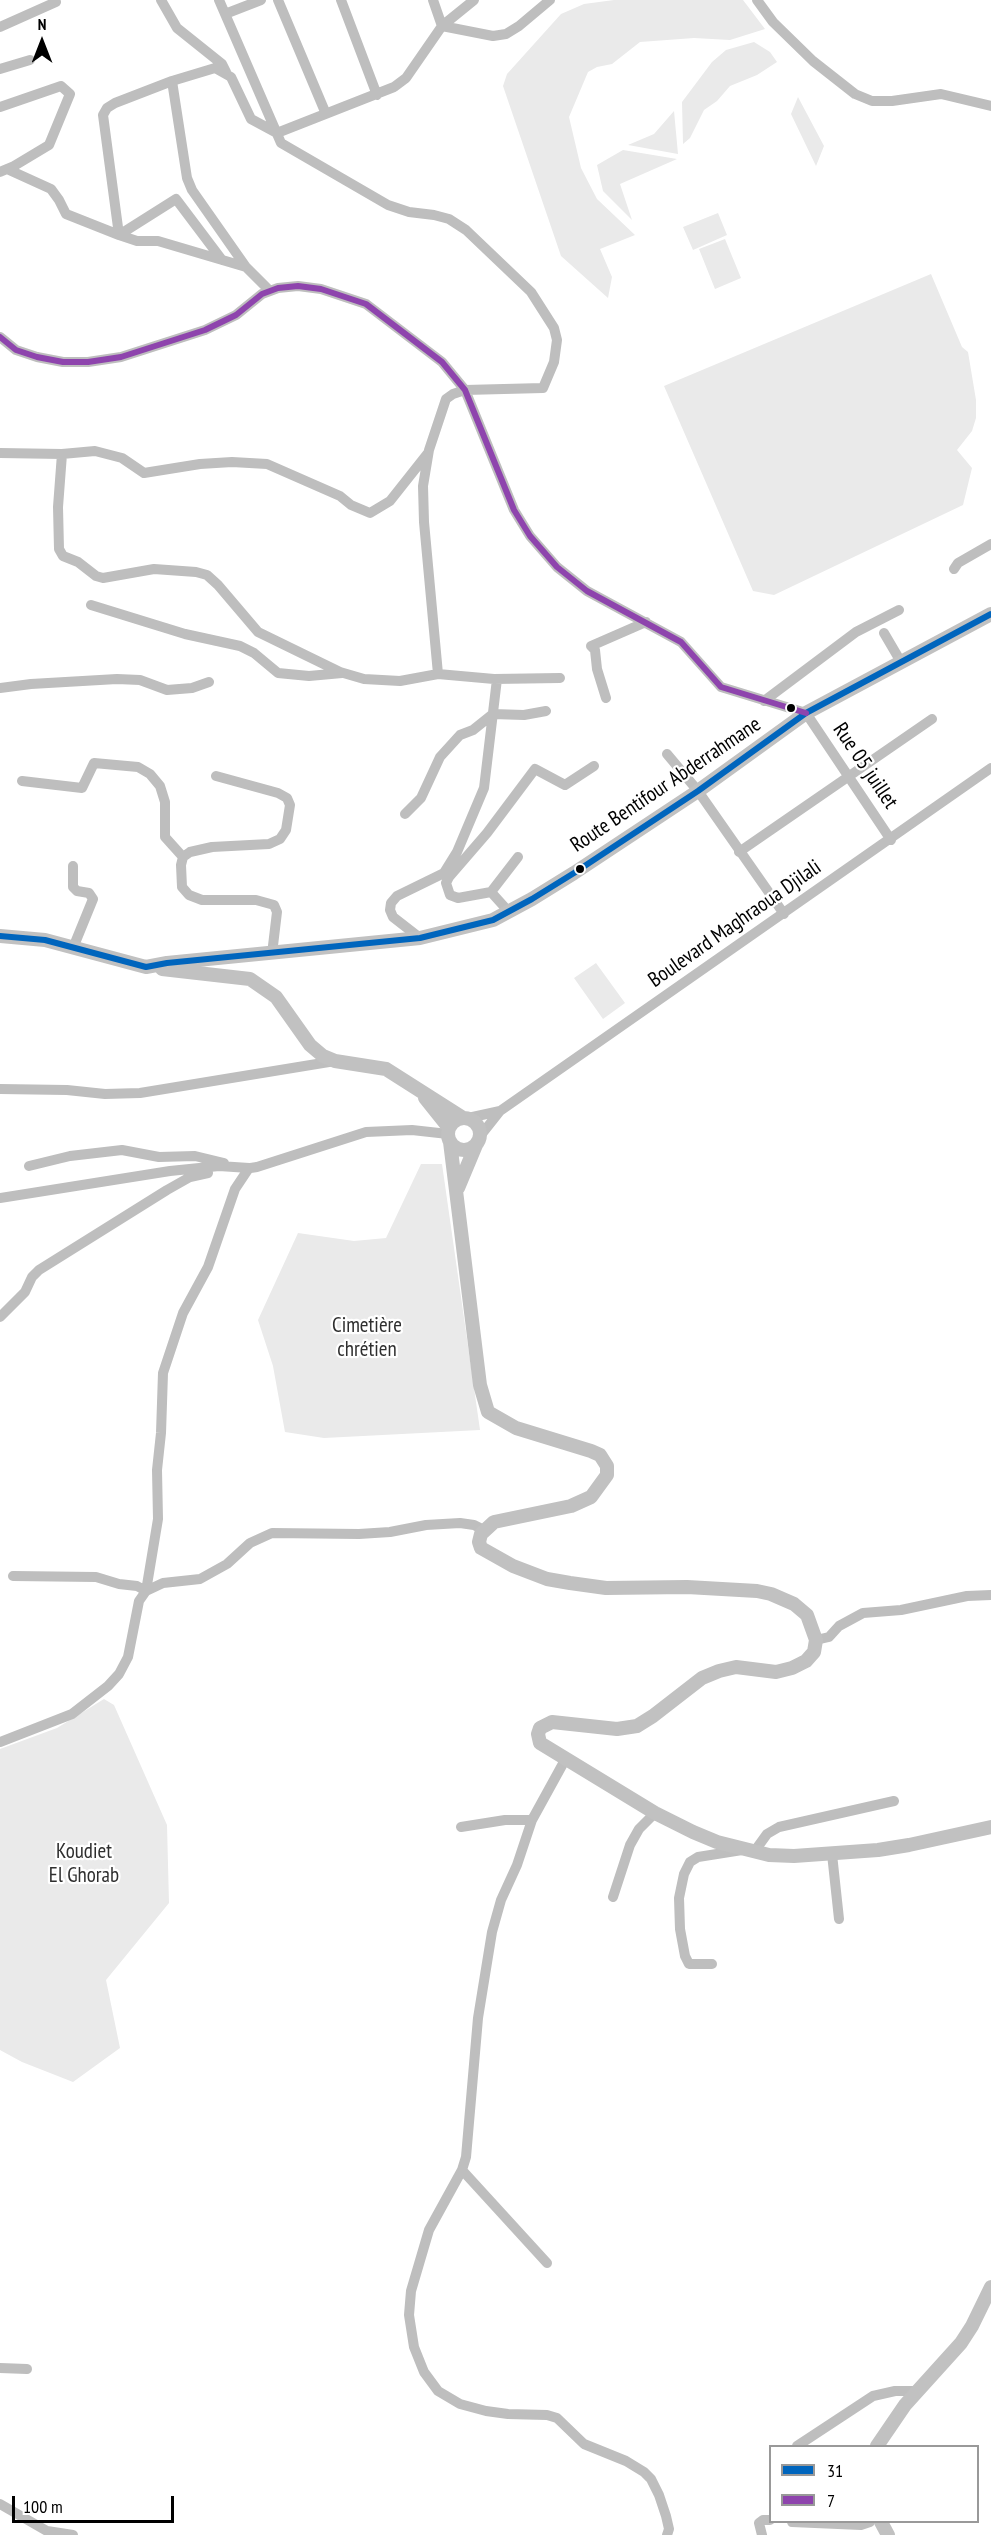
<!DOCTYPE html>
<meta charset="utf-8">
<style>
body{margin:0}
#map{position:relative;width:991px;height:2535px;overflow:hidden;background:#fff;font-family:"PT Sans Narrow",sans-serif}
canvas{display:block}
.legend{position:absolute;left:769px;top:2445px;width:210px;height:78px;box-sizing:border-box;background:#fff;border:2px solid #999;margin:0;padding:8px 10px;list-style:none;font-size:18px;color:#000}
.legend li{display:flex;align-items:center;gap:12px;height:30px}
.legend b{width:30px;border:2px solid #999}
.north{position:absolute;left:12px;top:12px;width:60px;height:60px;-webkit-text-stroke:4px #fff;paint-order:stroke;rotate:0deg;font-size:16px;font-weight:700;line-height:24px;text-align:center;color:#000}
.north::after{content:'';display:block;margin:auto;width:21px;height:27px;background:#000;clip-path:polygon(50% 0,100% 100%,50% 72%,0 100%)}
.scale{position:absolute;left:12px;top:2496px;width:162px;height:27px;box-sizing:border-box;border:3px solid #000;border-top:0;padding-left:8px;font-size:18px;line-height:21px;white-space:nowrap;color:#000;-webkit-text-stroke:4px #fff;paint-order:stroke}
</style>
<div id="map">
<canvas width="991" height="2535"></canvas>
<ul class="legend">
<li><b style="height:8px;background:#0065bd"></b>31</li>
<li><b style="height:8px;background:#8e44ad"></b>7</li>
</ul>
<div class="north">N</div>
<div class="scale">100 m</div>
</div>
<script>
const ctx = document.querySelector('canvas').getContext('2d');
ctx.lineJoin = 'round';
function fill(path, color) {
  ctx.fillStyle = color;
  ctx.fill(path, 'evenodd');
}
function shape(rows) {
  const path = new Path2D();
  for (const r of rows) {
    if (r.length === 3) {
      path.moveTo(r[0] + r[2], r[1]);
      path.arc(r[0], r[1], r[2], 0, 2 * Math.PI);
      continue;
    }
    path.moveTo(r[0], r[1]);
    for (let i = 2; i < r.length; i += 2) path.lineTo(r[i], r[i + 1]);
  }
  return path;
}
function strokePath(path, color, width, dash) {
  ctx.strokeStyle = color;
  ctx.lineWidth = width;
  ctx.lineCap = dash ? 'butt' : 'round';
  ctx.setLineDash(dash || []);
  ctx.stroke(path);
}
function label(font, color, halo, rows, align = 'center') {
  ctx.font = font + ' "PT Sans Narrow",sans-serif';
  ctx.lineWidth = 4.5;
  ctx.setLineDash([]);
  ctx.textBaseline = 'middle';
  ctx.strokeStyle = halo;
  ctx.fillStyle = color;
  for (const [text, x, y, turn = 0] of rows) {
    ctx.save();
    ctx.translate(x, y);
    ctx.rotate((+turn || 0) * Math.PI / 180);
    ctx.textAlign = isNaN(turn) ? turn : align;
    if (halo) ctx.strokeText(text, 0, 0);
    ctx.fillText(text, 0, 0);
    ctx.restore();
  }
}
fill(shape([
 [614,0,743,0,765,29,730,40,694,38,640,42,612,64,597,67,588,72,569,117,581,168,597,199,635,235,600,249,612,277,608,298,561,256,503,86,507,74,561,14,584,4],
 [754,42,770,52,777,62,757,75,730,86,717,101,704,110,690,138,683,144,682,102,712,62,726,50],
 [798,97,824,146,816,166,791,114],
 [674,111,678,154,628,145,654,134],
 [623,150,677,159,620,184,632,220,603,191,597,165],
 [718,213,727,235,693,250,683,227],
 [725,239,741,278,715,289,699,249],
 [931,274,962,347,968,352,976,400,976,418,972,431,957,450,972,468,963,505,774,595,753,591,664,386],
 [596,963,625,1003,603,1019,574,978],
 [421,1164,442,1164,480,1430,324,1438,285,1432,273,1366,258,1320,298,1233,354,1241,386,1238],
 [104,1699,114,1705,167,1825,169,1903,106,1980,120,2048,73,2082,22,2062,0,2050,0,1749,57,1728]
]), '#eaeaea');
strokePath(shape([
 [161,0,177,28,222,64,226,72],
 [219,0,281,143,388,205,409,212,434,215,449,219,466,230,531,292,554,328,557,340,554,362,543,388,465,390,453,394,446,399,429,450,423,486,424,522,438,674],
 [278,0,326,114],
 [341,0,377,95],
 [433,0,442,26,493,36,506,34,519,26,550,0],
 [757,0,773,22,813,61,855,94,872,101,892,101,941,94,991,106],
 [225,14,261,0],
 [0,27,56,2],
 [0,69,30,60],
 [172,81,187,178,192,190,246,267,270,291],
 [0,107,61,86,70,94,49,145,14,166,0,172],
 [7,169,51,189,59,200,66,214,119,235,176,199,222,260],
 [246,267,158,241,137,241,119,235,103,115,107,108,115,103,172,81,215,68,231,77,251,119,277,133,394,87,406,78,442,26,474,0],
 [0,337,16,350,37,357,63,362,88,362,121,357,205,330,236,315,262,294,278,288,298,286,321,289,366,304,442,362,465,390,514,510,530,536,557,567,587,591,681,642,721,687,806,713,891,840],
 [0,453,62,454,95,451,122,458,144,473,200,464,232,462,267,464,340,496,351,505,370,513,390,501,428,453],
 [62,454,58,507,59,549,63,556,78,562,96,576,103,578,154,569,196,572,207,575,218,585,258,632,340,672,364,679,400,681,438,674,494,679,560,678],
 [954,569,958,563,991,544],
 [91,605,185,634,240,646,254,653,278,673,309,676,342,673],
 [884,633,901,662],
 [0,688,31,684,117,679,140,680,167,690,192,688,209,682],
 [606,698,597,669,595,650,591,646,646,622],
 [764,701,856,632,899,610],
 [667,754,698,791,784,914],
 [216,776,278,793,287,798,290,805,286,830,280,839,269,844,212,847,190,852,183,857,181,865,182,887,189,895,202,900,256,900,274,905,277,912,272,954],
 [22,781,82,788,94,763,138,767,150,774,160,786,165,802,165,837,183,857],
 [405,814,421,798,440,757,460,735,473,730,493,714,524,715,546,711],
 [739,852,932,719],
 [73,866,73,887,77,891,89,893,93,899,73,948],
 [491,892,518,857],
 [509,912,491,892,458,898,450,895,446,883,449,877,487,833,535,769,565,785,594,766],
 [420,938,393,917,390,910,391,903,397,896,444,873,457,852,484,788,497,679],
 [0,1089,67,1090,105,1094,140,1093,335,1061],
 [468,1118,500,1111],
 [481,1135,500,1111,991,768],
 [29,1166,70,1156,122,1150,159,1157,195,1156,224,1163],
 [244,1169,257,1167,366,1132,412,1130,448,1134],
 [0,1198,170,1171,219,1166,249,1168,235,1189,208,1267,183,1313,163,1373,161,1433,157,1470,158,1519,146,1591,137,1586,119,1584,96,1577,13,1576],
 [0,1317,25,1292,32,1277,39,1270,167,1190,190,1177,208,1173],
 [816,1640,829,1637,839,1626,863,1613,901,1610,967,1596,991,1595],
 [0,1742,72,1714,108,1686,119,1674,128,1657,139,1601,146,1591,163,1583,200,1579,227,1564,250,1543,272,1533,359,1534,390,1532,426,1525,460,1523,474,1525,484,1530],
 [565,1760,532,1820,517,1865,501,1900,492,1932,478,2018,466,2157,462,2170,429,2230,411,2291,409,2315,414,2347,424,2372,438,2391,460,2404,486,2411,508,2414,547,2415,557,2418,584,2444,626,2461,644,2472,651,2479,659,2495,666,2516,669,2529,667,2535],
 [461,1827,505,1820,532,1820],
 [754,1852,767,1834,779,1827,894,1801],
 [832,1854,839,1919],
 [613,1897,630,1845,639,1829,655,1813],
 [712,1964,689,1964,685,1956,680,1929,679,1898,684,1874,690,1862,698,1857,742,1850],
 [462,2170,547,2263],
 [0,2368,27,2369],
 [797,2446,873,2396,895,2391,917,2391],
 [0,2504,47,2531,73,2535],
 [792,2522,861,2525,870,2522],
 [762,2535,759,2523,763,2520,770,2520]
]), '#bebebe', 10);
strokePath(shape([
 [0,936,45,940,146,967,167,963,420,938,493,920,532,899,574,873,698,791,806,713,991,614],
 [162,969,250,979,276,997,310,1045,323,1056,335,1061,386,1069,463,1118],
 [425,1098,449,1128],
 [464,1134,16],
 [450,1142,480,1385,488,1412,516,1428,591,1451,600,1455,607,1466,607,1475,591,1497,571,1506,494,1522,481,1534,479,1542,481,1548,513,1566,547,1579,570,1583,606,1588,687,1587,757,1591,771,1594,794,1604,807,1615,816,1640,814,1652,806,1661,792,1668,776,1672,736,1667,719,1671,702,1678,653,1716,637,1726,617,1729,552,1722,540,1728,538,1734,540,1743,655,1813,693,1832,717,1842,769,1855,794,1856,878,1850,909,1845,991,1827],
 [458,1188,476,1145],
 [877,2446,905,2405,961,2343,972,2326,991,2287],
 [881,2522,888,2535]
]), '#c1c1c1', 14);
strokePath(shape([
 [0,936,45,940,146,967,167,963,420,938,493,920,532,899,574,873,698,791,806,713,991,614]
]), '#0065bd', 6);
strokePath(shape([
 [0,337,16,350,37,357,63,362,88,362,121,357,205,330,236,315,262,294,278,288,298,286,321,289,366,304,442,362,465,390,514,510,530,536,557,567,587,591,681,642,721,687,806,713]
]), '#8e44ad', 6);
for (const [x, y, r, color] of [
 [791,708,5,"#000"],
 [580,869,5,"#000"]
]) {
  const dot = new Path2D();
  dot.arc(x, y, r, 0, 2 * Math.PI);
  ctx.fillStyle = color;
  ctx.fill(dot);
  strokePath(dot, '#fff', 2);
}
label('21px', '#000', '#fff', [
 ["Rue 05 juillet",865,766,56],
 ["Route Bentifour Abderrahmane",666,785,-34],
 ["Boulevard Maghraoua Djilali",735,924,-35]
]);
label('21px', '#2f2f2f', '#fff', [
 ["Cimetière",367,1326],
 ["chrétien",367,1350],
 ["Koudiet",84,1852],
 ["El Ghorab",84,1876]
]);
</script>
